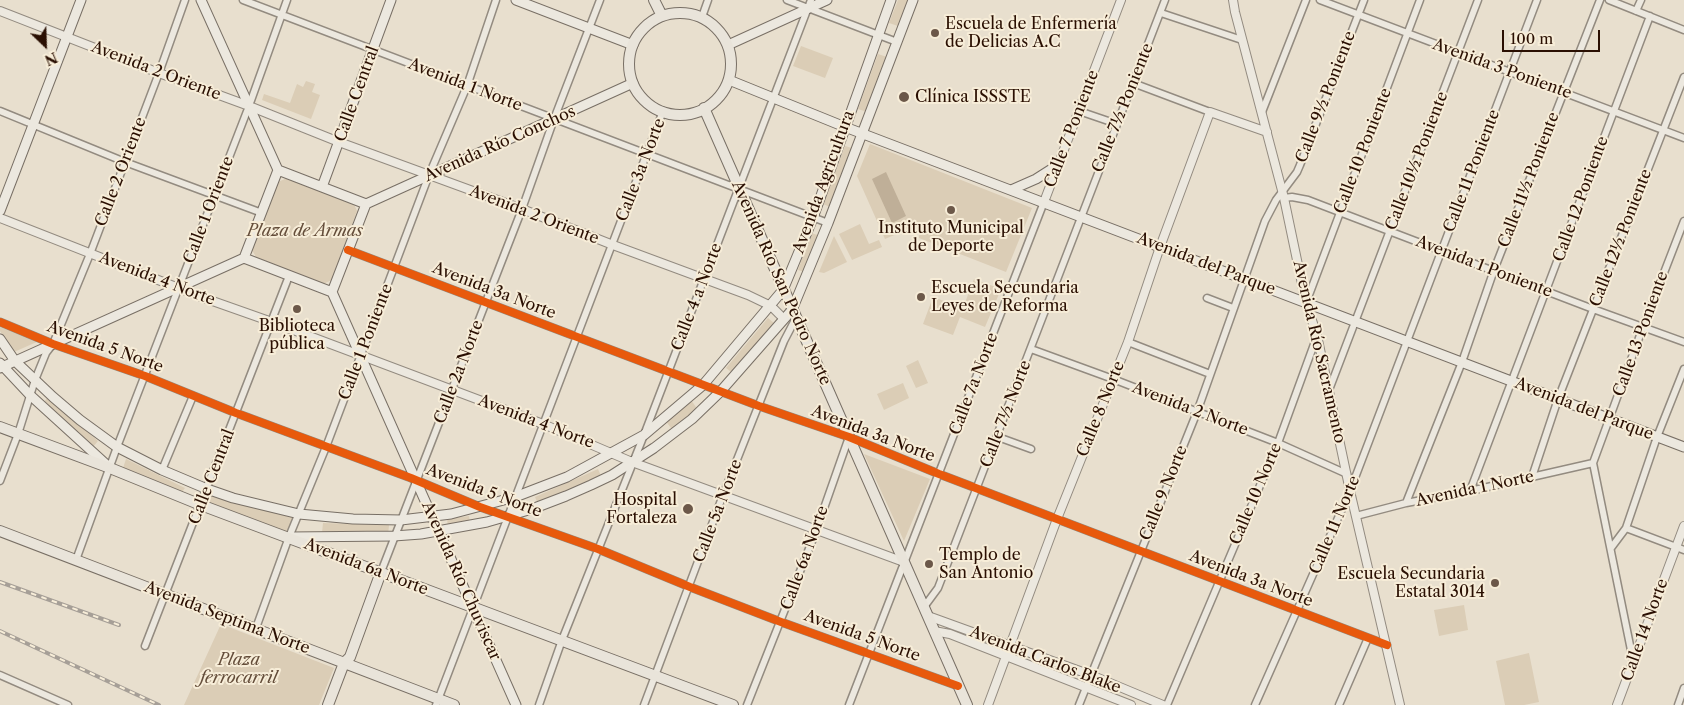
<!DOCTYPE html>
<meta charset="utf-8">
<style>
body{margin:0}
#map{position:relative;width:1684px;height:705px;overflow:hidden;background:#e8dfce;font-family:"Libre Caslon Text",serif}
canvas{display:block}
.north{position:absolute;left:20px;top:20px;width:50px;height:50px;-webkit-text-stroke:4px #f7edd8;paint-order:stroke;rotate:156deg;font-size:14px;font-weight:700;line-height:20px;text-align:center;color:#2a0f02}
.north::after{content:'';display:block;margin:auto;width:18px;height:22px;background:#2a0f02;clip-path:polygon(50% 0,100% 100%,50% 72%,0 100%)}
.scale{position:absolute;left:1502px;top:30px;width:98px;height:22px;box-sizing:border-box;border:2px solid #2a0f02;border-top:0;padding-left:6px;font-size:15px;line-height:18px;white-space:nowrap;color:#2a0f02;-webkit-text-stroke:4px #f7edd8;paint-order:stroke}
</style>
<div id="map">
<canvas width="1684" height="705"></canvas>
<div class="north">N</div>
<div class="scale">100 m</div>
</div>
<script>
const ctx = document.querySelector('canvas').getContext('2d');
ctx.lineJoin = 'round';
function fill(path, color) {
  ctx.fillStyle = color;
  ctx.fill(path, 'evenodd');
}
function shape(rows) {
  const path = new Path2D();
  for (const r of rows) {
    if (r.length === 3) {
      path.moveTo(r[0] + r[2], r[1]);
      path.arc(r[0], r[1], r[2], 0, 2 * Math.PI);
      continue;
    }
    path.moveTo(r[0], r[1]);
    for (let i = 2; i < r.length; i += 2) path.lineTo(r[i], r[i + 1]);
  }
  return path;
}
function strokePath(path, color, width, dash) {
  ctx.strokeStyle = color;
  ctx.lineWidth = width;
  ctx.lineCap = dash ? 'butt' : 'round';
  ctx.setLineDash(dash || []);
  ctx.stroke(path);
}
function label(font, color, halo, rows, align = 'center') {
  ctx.font = font + ' "Libre Caslon Text",serif';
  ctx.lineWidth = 4;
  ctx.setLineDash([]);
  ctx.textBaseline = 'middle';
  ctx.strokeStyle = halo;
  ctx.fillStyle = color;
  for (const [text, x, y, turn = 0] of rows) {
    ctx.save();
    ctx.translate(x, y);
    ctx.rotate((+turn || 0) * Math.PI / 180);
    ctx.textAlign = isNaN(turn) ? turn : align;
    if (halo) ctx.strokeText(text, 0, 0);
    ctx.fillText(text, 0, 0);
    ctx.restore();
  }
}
fill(shape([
 [898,0,908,0,898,26,889,23],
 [801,46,833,58,825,78,793,66],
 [878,54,887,57,867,112,858,109],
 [306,81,315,84,312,92,320,95,311,119,262,100,264,94,290,103,297,84,303,87],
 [870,144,1032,208,1006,272,919,238,920,224,885,239,857,176],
 [845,146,852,148,830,207,823,204],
 [287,178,354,204,357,211,332,280,323,284,256,257,252,250,278,182],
 [860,224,869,244,879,240,882,247,852,260,839,234],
 [811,233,821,236,808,273,798,270],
 [834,236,847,262,824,273,819,272],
 [974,279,1001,289,985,327,960,317,953,335,923,324,933,297,963,308],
 [768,318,775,324,735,375,726,368],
 [0,327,39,341,14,352,0,331],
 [918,360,928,383,916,388,906,366],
 [903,383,909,398,884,410,877,394],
 [48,397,98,441,93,447,43,403],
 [691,400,698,410,674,432,665,420],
 [864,454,930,479,904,541],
 [126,459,185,488,182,492,123,468],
 [598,469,601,476,538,504,535,497],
 [206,492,298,517,289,537,200,506],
 [469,516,470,524,448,527,447,519],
 [323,523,389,525,388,536,322,533],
 [1464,605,1468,630,1439,636,1434,610],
 [221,624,334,668,319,705,184,705],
 [1529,653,1539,702,1524,705,1505,705,1496,661]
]), '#dbcdb6');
fill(shape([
 [886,172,906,216,892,223,872,179]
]), '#bfaf98');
const minor = shape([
 [243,0,828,223],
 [787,0,897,42],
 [1320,0,1684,138],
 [1609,0,1684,30],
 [1636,11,1641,0],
 [1161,13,1242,40],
 [702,17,708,0],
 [1133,83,1210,112],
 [0,111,125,162,262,213],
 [1079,111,1117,124],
 [1262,112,1306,0],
 [1284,198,1292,197,1308,200,1593,309,1684,342],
 [348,250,759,406,849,437,939,474,1387,645],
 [1207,298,1233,308],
 [1306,303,1420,0],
 [0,322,53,344,145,376,236,413,411,478,480,507,598,549,690,587,781,622,958,686],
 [1128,342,1210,374],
 [1031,349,1113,379,1278,443,1347,474],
 [1329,390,1478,0],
 [998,437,1031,449],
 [1593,463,1643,327,1684,221],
 [1593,463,1633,660],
 [162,470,193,396],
 [1532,477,1558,399,1684,77],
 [0,481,18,434,35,380,46,353,53,344,90,254,159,73,185,0],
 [1470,491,1650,16],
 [1406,503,1462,362,1494,270,1600,0],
 [1356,516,1406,503,1470,491,1593,463],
 [1626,528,1684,550],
 [1611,548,1626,528,1657,437,1684,369],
 [76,560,117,447,249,106,287,0],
 [381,572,522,209,554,119,600,0],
 [924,607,938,588,1165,0],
 [256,628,289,537,326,447,429,175,467,86,496,0],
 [145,646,289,276],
 [0,675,68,705],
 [436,705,663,111],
 [539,705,562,640,644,435,811,0],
 [644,705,723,495,784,341,796,318],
 [747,705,816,531,849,437],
 [849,705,1044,202],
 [1079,705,1197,412,1265,221,1276,200,1297,172,1300,165,1364,0],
 [1167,705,1278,443,1317,336],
 [1255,705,1350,491,1537,0],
 [1339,705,1368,638],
 [1678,705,1684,688]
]);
const tertiary = shape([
 [1233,0,1235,12,1284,198,1306,303,1317,335,1350,491,1400,705],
 [0,11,159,73,249,106,339,142,522,209,613,245,748,295,771,306,784,319],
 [1044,202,1121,0],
 [0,218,204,298,272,322,543,424,632,462,904,562],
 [928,616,1091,675,1163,705],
 [934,631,950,634,1131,705],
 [988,705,1057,519,1128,342,1160,247,1210,112,1267,132],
 [1617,705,1684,526]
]);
const secondary = shape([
 [201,0,278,170],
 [516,0,633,45],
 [728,45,827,0],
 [729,80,845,127,1684,447],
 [278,170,366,204,332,292,244,258,278,170],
 [322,187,391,0],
 [1011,190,1036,179,1058,165],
 [366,204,633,83],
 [0,211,81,0],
 [332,292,516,705],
 [0,339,15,361,53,397,80,420,117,447,162,470,207,489,233,498,299,514,353,519,401,520,451,514,515,497,567,477,644,435,703,385,783,290,813,218,891,0],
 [0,363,30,395,108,466],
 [0,368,244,258],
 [289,537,394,536,421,534,487,522,532,509,566,496,591,485,612,475,654,448,692,419,720,392,792,310,828,223,913,0]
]);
const primary = shape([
 [654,0,662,16],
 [680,64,51],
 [704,108,967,705],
 [0,427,110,468,201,505,733,705],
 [0,531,454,705],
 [328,705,344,663,350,657,381,572]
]);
strokePath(minor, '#938b80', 9);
strokePath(tertiary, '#938b80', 10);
strokePath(secondary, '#786f65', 11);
strokePath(primary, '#786f65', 12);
strokePath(minor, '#ece8df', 6);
strokePath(tertiary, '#ece8df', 8);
strokePath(secondary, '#ece8df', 9);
strokePath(primary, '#e9e4da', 10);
const rail = shape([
 [0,582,119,625],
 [0,631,159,705]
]);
strokePath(rail, '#a69f97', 4);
strokePath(rail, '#f7edd8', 2, [5.5]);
strokePath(shape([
 [348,250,759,406,849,437,939,474,1387,645],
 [0,322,53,344,145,376,236,413,411,478,480,507,598,549,690,587,781,622,958,686]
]), '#e8590c', 8);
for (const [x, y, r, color] of [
 [935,33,5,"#6c5849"],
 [904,97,6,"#6c5849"],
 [951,210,5,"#6c5849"],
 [921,297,5,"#6c5849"],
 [297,309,5,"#6c5849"],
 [688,509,6,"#6c5849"],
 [929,564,5,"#6c5849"],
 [1495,583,5,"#6c5849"]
]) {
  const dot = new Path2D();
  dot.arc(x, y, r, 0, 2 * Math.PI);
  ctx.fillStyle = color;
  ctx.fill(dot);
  strokePath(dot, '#f7edd8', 2);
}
label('16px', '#2a0f02', '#f7edd8', [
 ["Escuela de Enfermería",945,24],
 ["de Delicias A.C",945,42],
 ["Clínica ISSSTE",915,97],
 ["Instituto Municipal",951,228,"center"],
 ["de Deporte",951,246,"center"],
 ["Escuela Secundaria",931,288],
 ["Leyes de Reforma",931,306],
 ["Biblioteca",297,326,"center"],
 ["pública",297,344,"center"],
 ["Hospital",677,500,"right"],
 ["Fortaleza",677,518,"right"],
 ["Templo de",939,555],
 ["San Antonio",939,573],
 ["Escuela Secundaria",1485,574,"right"],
 ["Estatal 3014",1485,592,"right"]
], 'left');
label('16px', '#2a0f02', '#f7edd8', [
 ["Avenida 3 Poniente",1502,69,20],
 ["Avenida 2 Oriente",156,71,21],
 ["Avenida 1 Norte",465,85,21],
 ["Calle Central",357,94,-70],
 ["Calle 9½ Poniente",1326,97,-69],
 ["Calle 7½ Poniente",1123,108,-68],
 ["Calle 7 Poniente",1072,129,-69],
 ["Avenida Río Conchos",500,144,-24],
 ["Calle 10 Poniente",1363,151,-69],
 ["Calle 10½ Poniente",1417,161,-69],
 ["Calle 3a Norte",641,170,-69],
 ["Calle 11 Poniente",1472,171,-69],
 ["Calle 2 Oriente",121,172,-69],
 ["Calle 11½ Poniente",1529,180,-69],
 ["Avenida Agricultura",824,182,-70],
 ["Calle 12 Poniente",1581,199,-70],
 ["Calle 1 Oriente",209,210,-69],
 ["Avenida 2 Oriente",534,215,21],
 ["Calle 12½ Poniente",1621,238,-69],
 ["Avenida del Parque",1206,264,21],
 ["Avenida 1 Poniente",1484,267,21],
 ["Avenida 4 Norte",157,279,21],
 ["Avenida Río San Pedro Norte",781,283,66],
 ["Avenida 3a Norte",494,291,21],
 ["Calle 4 a Norte",697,297,-69],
 ["Calle 13 Poniente",1641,334,-70],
 ["Calle 1 Poniente",366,342,-69],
 ["Avenida 5 Norte",105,347,20],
 ["Avenida Río Sacramento",1319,352,77],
 ["Calle 2a Norte",459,372,-69],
 ["Calle 7a Norte",974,384,-69],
 ["Calle 8 Norte",1101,409,-68],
 ["Avenida 2 Norte",1190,409,21],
 ["Avenida del Parque",1584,409,21],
 ["Calle 7½ Norte",1006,414,-69],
 ["Avenida 4 Norte",536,422,21],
 ["Avenida 3a Norte",873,434,21],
 ["Calle Central",212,477,-69],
 ["Avenida 1 Norte",1475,489,-12],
 ["Avenida 5 Norte",484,491,21],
 ["Calle 9 Norte",1164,493,-68],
 ["Calle 10 Norte",1256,494,-67],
 ["Calle 5a Norte",718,511,-69],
 ["Calle 11 Norte",1335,525,-67],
 ["Calle 6a Norte",805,558,-70],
 ["Avenida 6a Norte",366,567,21],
 ["Avenida 3a Norte",1251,579,21],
 ["Avenida Río Chuviscar",461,581,66],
 ["Avenida Septima Norte",227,618,21],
 ["Calle 14 Norte",1645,630,-70],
 ["Avenida 5 Norte",862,636,20],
 ["Avenida Carlos Blake",1045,660,21]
]);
label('italic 16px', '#644d3a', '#f7edd8', [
 ["Plaza de Armas",305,231],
 ["Plaza",239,660],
 ["ferrocarril",239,678]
]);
</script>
